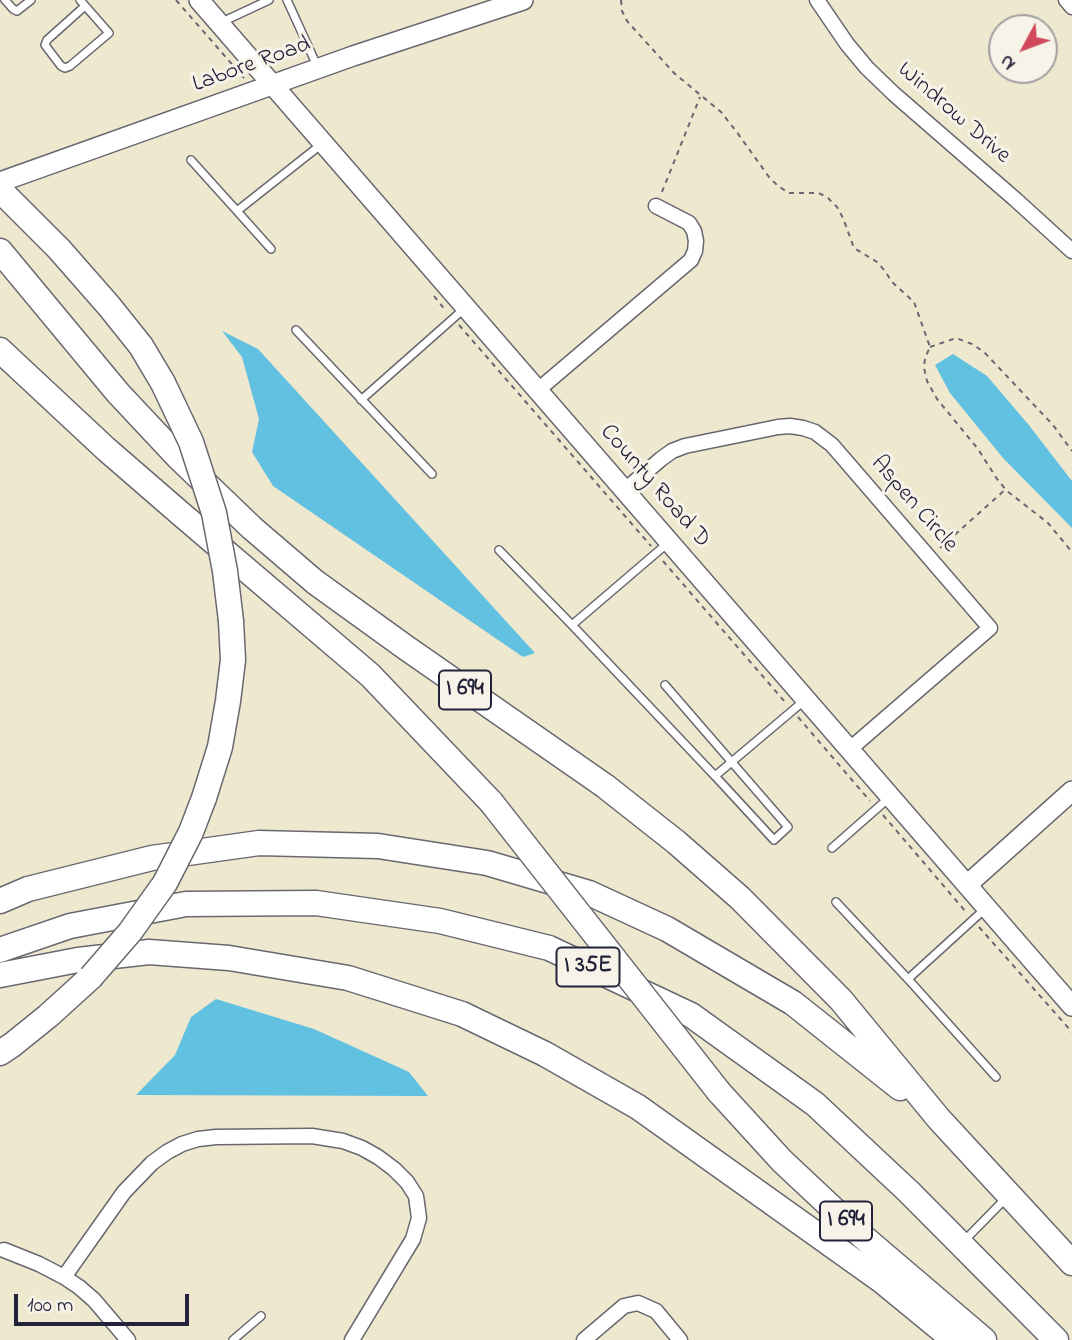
<!DOCTYPE html>
<style>
body{margin:0}
#map{position:relative;width:1072px;height:1340px;overflow:hidden;background:#eee8cf;font-family:"Indie Flower",sans-serif}
canvas{display:block}
.north{position:absolute;left:988px;top:14px;width:70px;height:70px;box-sizing:border-box;background:#f7f3e8;border:2px solid #a29fa3;border-radius:50%;rotate:229deg;font-size:19px;font-weight:700;line-height:28px;text-align:center;color:#22223b}
.north::after{content:'';display:block;margin:auto;width:24px;height:32px;background:#d1495b;clip-path:polygon(50% 0,100% 100%,50% 72%,0 100%)}
.scale{position:absolute;left:14px;top:1294px;width:175px;height:32px;box-sizing:border-box;border:4px solid #22223b;border-top:0;padding-left:9px;font-size:21px;line-height:24px;white-space:nowrap;color:#22223b;-webkit-text-stroke:5px #f7f3e8;paint-order:stroke}
</style>
<div id="map">
<canvas width="1072" height="1340"></canvas>
<div class="north">N</div>
<div class="scale">100 m</div>
</div>
<script>
const ctx = document.querySelector('canvas').getContext('2d');
ctx.lineJoin = 'round';
function fill(path, color) {
  ctx.fillStyle = color;
  ctx.fill(path, 'evenodd');
}
function shape(rows) {
  const path = new Path2D();
  for (const r of rows) {
    path.moveTo(r[0], r[1]);
    for (let i = 2; i < r.length; i += 2) path.lineTo(r[i], r[i + 1]);
  }
  return path;
}
function strokePath(path, color, width, dash) {
  ctx.strokeStyle = color;
  ctx.lineWidth = width;
  ctx.lineCap = dash ? 'butt' : 'round';
  ctx.setLineDash(dash || []);
  ctx.stroke(path);
}
function label(font, color, halo, rows, align = 'center') {
  ctx.font = font + ' "Indie Flower",sans-serif';
  ctx.lineWidth = 6;
  ctx.setLineDash([]);
  ctx.textBaseline = 'middle';
  ctx.strokeStyle = halo;
  ctx.fillStyle = color;
  for (const [text, x, y, turn = 0] of rows) {
    ctx.save();
    ctx.translate(x, y);
    ctx.rotate((+turn || 0) * Math.PI / 180);
    ctx.textAlign = isNaN(turn) ? turn : align;
    if (halo) ctx.strokeText(text, 0, 0);
    ctx.fillText(text, 0, 0);
    ctx.restore();
  }
}
fill(shape([
 [222,331,258,349,535,653,523,657,273,486,252,452,259,419,242,357],
 [953,354,987,376,1028,424,1072,481,1072,528,1003,458,950,393,935,365],
 [216,999,314,1029,409,1072,428,1096,136,1095,175,1055,191,1017]
]), '#62c1e1');
const lane = shape([
 [5,0,13,9,17,11,31,0],
 [80,0,109,33,70,66,65,68,61,66,45,45,47,40,85,6],
 [287,0,318,68],
 [222,22,269,0],
 [191,160,237,211],
 [271,249,237,211,323,143],
 [296,330,432,474],
 [361,400,465,308],
 [669,542,572,625,715,776,805,700],
 [499,550,572,625],
 [665,685,788,827,774,840,715,776],
 [832,848,890,797],
 [836,902,908,979],
 [986,908,908,979,996,1077],
 [964,1241,1007,1197],
 [233,1340,261,1316]
]);
const street = shape([
 [817,0,847,44,867,68,894,94,1016,200,1072,251],
 [1066,0,1072,7],
 [538,390,691,260,695,251,696,241,694,231,689,223,656,206],
 [625,490,661,459,672,451,685,446,778,427,790,426,803,428,815,432,832,445,990,628,850,749],
 [4,1250,39,1264,64,1277,79,1287,94,1300,128,1340],
 [64,1277,124,1192,152,1163,167,1152,182,1144,198,1139,216,1137,312,1136,343,1141,362,1148,378,1157,394,1169,407,1182,416,1196,419,1218,413,1239,352,1340],
 [584,1340,624,1306,638,1303,656,1311,680,1340]
]);
const secondary = shape([
 [199,0,1072,1006],
 [0,182,353,56,523,0],
 [967,885,1072,791]
]);
const highway = shape([
 [0,190,59,249,109,306,141,346,163,383],
 [0,251,118,393,178,457,252,528,315,582,405,647,605,786,676,842,740,898,841,1000,939,1119,1072,1263],
 [0,350,106,449,181,514,370,675,491,802],
 [204,798,220,747,228,701,233,660,231,621],
 [0,901,28,889,152,858,259,843,378,846,487,863,589,893,667,929,793,1003,900,1088],
 [0,950,70,926,186,904,316,903,440,921,549,948,691,1015,815,1104,909,1192,1056,1340],
 [0,975,78,960,149,952,229,958,348,978,462,1014,545,1054,638,1107,882,1281,954,1340],
 [0,1053,12,1045,48,1016,91,977],
 [719,1092,782,1161,862,1236,984,1340]
]);
strokePath(lane, '#69676f', 10);
strokePath(street, '#69676f', 17);
strokePath(secondary, '#69676f', 22);
strokePath(highway, '#69676f', 27);
strokePath(shape([
 [176,0,244,78],
 [621,0,622,11,627,21,674,73,721,112,736,131,769,177,778,186,789,193,819,193,828,198,837,207,843,218,854,248,877,262,885,271,892,282,914,302,930,347,925,358,924,368,927,381,937,399,978,449,997,479,1007,491,1048,523,1072,552],
 [662,192,700,97],
 [434,296,446,311],
 [459,325,651,546],
 [930,347,956,338,972,344,984,352,1053,425,1072,451],
 [940,548,1006,489],
 [663,561,785,702],
 [798,717,870,801],
 [883,815,966,912],
 [979,927,1072,1032]
]), '#69676f', 2, [5, 5]);
strokePath(lane, '#fff', 7);
strokePath(street, '#fff', 14);
strokePath(secondary, '#fff', 19);
strokePath(highway, '#fff', 24);
const highwayBridge = shape([
 [163,383,191,442,214,513,225,571,231,621],
 [491,802,719,1092],
 [91,977,130,932,165,883,191,832,204,798]
]);
strokePath(highwayBridge, '#69676f', 27, []);
strokePath(highwayBridge, '#fff', 24);
for (const [x, y, w] of [
 [465,690,52],
 [588,967,63],
 [846,1221,52]
]) {
  const box = new Path2D();
  box.roundRect(x - w / 2, y - 19.5, w, 39, 5);
  ctx.fillStyle = '#f7f3e8';
  ctx.fill(box);
  strokePath(box, '#22223b', 2);
}
label('bold 23px', '#22223b', null, [
 ["I 694",465,690],
 ["I 35E",588,967],
 ["I 694",846,1221]
]);
label('24px', '#22223b', '#f7f3e8', [
 ["Labore Road",252,66,-20],
 ["Windrow Drive",953,114,41],
 ["County Road D",654,487,49],
 ["Aspen Circle",913,505,49]
]);
</script>
